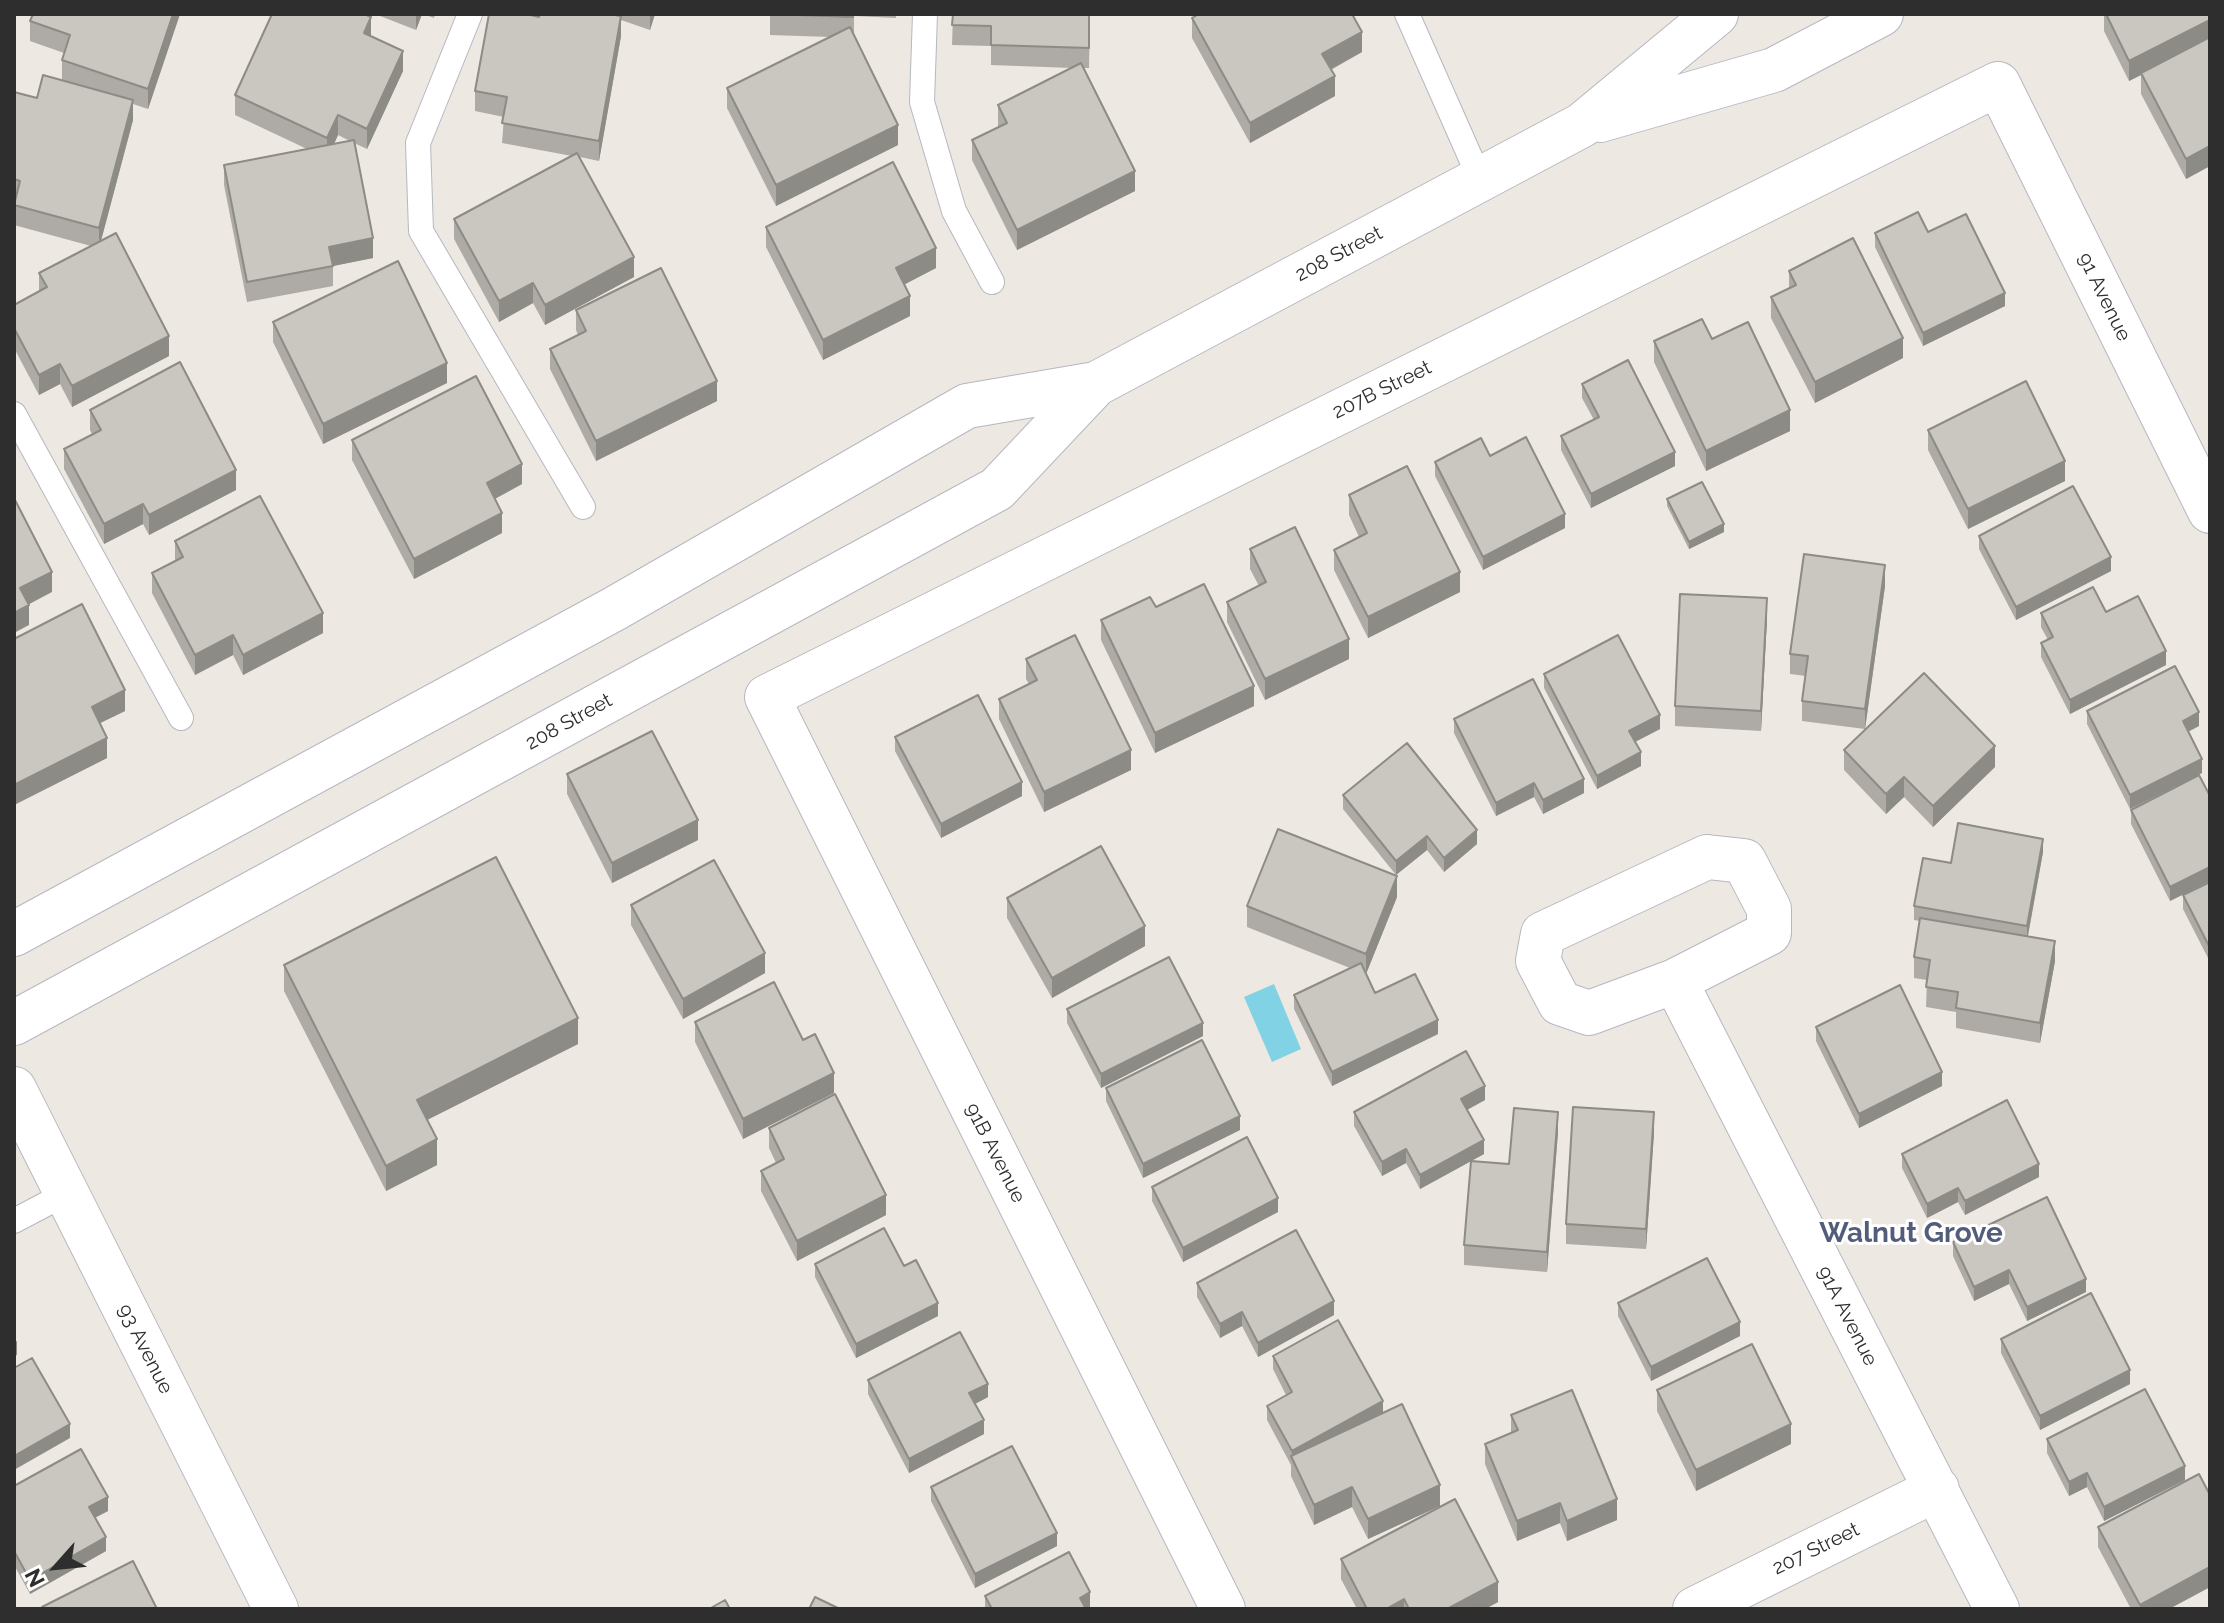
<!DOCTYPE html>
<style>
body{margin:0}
#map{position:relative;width:2224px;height:1623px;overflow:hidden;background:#eee8e2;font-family:Raleway,sans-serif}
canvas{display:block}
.frame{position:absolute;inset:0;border:16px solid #2e2e2e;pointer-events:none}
.north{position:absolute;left:16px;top:1527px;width:80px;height:80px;-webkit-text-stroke:6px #fff;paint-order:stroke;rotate:243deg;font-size:22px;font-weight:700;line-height:32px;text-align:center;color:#2e2e2e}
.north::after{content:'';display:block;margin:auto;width:28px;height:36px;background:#2e2e2e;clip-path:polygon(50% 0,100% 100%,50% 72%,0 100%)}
</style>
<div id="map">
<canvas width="2224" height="1623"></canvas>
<div class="frame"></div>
<div class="north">N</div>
</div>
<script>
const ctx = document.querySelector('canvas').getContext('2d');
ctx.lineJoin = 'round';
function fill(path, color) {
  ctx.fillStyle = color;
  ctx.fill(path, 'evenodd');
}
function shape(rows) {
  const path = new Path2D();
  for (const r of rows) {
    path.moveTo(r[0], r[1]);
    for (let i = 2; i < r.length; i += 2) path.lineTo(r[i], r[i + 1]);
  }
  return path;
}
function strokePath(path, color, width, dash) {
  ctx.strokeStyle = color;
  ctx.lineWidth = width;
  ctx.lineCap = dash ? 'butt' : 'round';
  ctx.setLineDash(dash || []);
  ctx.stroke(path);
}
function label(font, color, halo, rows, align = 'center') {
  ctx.font = font + ' Raleway,sans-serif';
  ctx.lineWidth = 6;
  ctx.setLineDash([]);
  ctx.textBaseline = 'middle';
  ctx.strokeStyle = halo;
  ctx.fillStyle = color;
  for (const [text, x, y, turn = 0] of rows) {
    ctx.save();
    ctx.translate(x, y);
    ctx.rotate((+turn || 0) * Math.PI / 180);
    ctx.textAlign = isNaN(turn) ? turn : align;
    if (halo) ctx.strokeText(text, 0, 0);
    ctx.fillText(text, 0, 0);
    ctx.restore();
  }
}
fill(shape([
 [1274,984,1301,1049,1272,1062,1244,997]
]), '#81d2e4');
const lane = shape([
 [470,14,418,143,421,231,583,507],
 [925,14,922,102,954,211,992,282],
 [1407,14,1480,179],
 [14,414,181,718],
 [14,1221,67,1193]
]);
const street = shape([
 [1707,857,1744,861,1769,909,1769,933,1675,981,1589,1013,1560,1003,1538,961,1543,934,1707,857],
 [1675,981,1997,1609],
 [14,1089,276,1609],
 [1223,1609,767,697,1998,84,2210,511],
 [1695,1609,1937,1489]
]);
const secondary = shape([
 [1600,120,1774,70,1881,14],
 [14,934,614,609,967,406,1096,384,1582,125,1716,14],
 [14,1023,997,489,1096,384]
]);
strokePath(lane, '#b5b8c0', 26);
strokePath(street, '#b5b8c0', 46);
strokePath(secondary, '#b5b8c0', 46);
strokePath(lane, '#fff', 24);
strokePath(street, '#fff', 44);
strokePath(secondary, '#fff', 44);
fill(shape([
 [180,14,148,109,133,104,133,120,101,241,169,356,72,407,60,384,39,395,14,348,14,305,39,291,39,273,91,246,14,225,14,92,37,98,74,84,62,80,62,60,64,53,30,41,30,21],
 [375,14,422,14,416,30],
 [423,14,435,14,434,18],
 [540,14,655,14,650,30,621,20,621,36,599,161,580,157,634,277,545,325,533,303,499,322,454,239,454,219,572,156,502,143,504,117,475,111,475,91,539,17],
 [770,14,896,14,896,18,854,16,854,34,898,145,776,206,727,108,727,88,831,37,770,35],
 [953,14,1090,14,1089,68,1083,68,1135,191,1017,250,972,160,972,140,998,127,998,105,1072,68,991,65,991,46,952,45],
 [2104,14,2210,14,2210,166,2186,179,2141,94,2141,75,2129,81,2104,31],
 [1192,18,1362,52,1331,70,1335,96,1250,143,1192,38],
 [371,36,403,71,367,149,354,143,373,258,333,266,333,286,247,302,224,185,224,165,307,149,235,115,235,95],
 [338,135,350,141,334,144],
 [766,227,936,268,904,284,910,316,823,360,766,247],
 [1928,232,2005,306,1923,346,1875,247,1875,233],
 [1789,271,1903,358,1815,403,1771,318,1771,297,1789,288],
 [576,310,717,401,596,461,550,369,550,349,578,335,576,330],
 [273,322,447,383,323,444,273,342],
 [1712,339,1790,431,1706,471,1654,362,1654,341],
 [1582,384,1675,466,1591,508,1561,450,1561,436,1594,420,1582,398],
 [90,410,236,490,149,535,143,524,104,544,64,469,64,449,92,434,90,430],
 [1928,430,2065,481,1968,529,1928,450],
 [352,440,522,484,495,499,502,533,414,579,352,460],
 [1490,456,1565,528,1483,570,1435,476,1435,462],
 [1349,495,1460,592,1368,638,1334,570,1334,550,1359,537,1349,515],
 [1667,499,1724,532,1689,549,1667,506],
 [1979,536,2111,571,2016,620,1979,549],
 [175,541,323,633,243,675,233,655,195,675,152,593,152,573,175,561],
 [1250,549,1349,659,1265,700,1227,622,1227,602,1259,586,1250,569],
 [1885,586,1865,729,1802,721,1802,701,1806,676,1790,674,1790,654],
 [1156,607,1254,706,1155,753,1101,640,1101,620],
 [2106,612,2166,665,2070,714,2041,657,2041,643,2048,640,2041,627,2041,613],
 [1767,619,1761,731,1675,726,1675,706],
 [14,639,125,711,100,723,107,758,16,804,14,801],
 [1026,659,1131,770,1044,812,999,719,999,699,1029,684,1026,679],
 [1544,674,1660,729,1635,742,1641,766,1597,789,1544,688],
 [2087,711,2199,726,2188,732,2202,773,2130,809,2087,724],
 [1454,719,1584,793,1543,814,1534,797,1496,816,1454,733],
 [895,737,1022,796,941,838,895,751],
 [1844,750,1995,767,1933,827,1904,797,1886,814,1844,770],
 [567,774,698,840,612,883,567,794],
 [1343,795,1477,844,1444,872,1427,850,1396,875,1343,809],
 [2210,796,2210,881,2170,901,2131,824,2131,810],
 [2043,852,2028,936,2055,961,2040,1043,1956,1028,1956,1012,1926,1007,1927,980,1914,978,1914,957,1920,921,1914,920,1914,906],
 [2210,882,2210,962,2183,909,2183,895],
 [1397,897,1366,974,1375,993,1438,1034,1332,1086,1294,1009,1294,995,1350,968,1247,927,1247,906],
 [1007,898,1145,946,1052,998,1007,918],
 [631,905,765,973,683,1019,631,925],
 [284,965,578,1044,427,1120,437,1165,386,1191,284,991],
 [1067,1009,1203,1036,1101,1088,1067,1023],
 [695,1022,803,1040,834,1093,743,1139,695,1042],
 [1816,1027,1942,1086,1859,1128,1816,1041],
 [1106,1088,1240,1130,1143,1178,1106,1101],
 [1485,1100,1467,1110,1484,1154,1420,1189,1406,1163,1382,1176,1354,1126,1354,1112],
 [769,1128,886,1215,797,1261,761,1191,761,1171,776,1163,769,1148],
 [1558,1132,1547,1272,1464,1265,1464,1245],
 [1654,1133,1646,1249,1566,1244,1566,1224],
 [1902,1154,2039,1177,1965,1215,1958,1202,1927,1218,1902,1168],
 [1152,1187,1278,1212,1183,1262,1152,1201],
 [1953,1242,2086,1292,2027,1321,2009,1284,1974,1301,1953,1256],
 [815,1264,904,1266,938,1316,856,1358,815,1277],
 [1197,1283,1334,1315,1258,1357,1242,1326,1220,1338,1197,1297],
 [1618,1303,1740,1336,1651,1381,1618,1316],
 [2001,1339,2130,1384,2040,1430,2001,1353],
 [1273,1356,1383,1413,1440,1506,1368,1539,1352,1507,1314,1525,1291,1476,1291,1465,1267,1420,1267,1406,1286,1395,1273,1369],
 [868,1380,988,1397,975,1404,984,1434,909,1473,868,1394],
 [1657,1390,1791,1444,1696,1491,1657,1411],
 [1511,1415,1617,1520,1567,1541,1560,1523,1517,1541,1485,1464,1485,1444,1511,1433],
 [2047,1439,2185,1480,2104,1521,2087,1487,2069,1496,2047,1453],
 [14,1486,108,1511,95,1517,106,1551,30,1594,14,1565],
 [931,1487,1057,1546,975,1588,931,1501],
 [2210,1495,2210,1587,2169,1609,2131,1609,2098,1547,2098,1527],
 [1341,1559,1498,1602,1485,1609,1357,1609,1341,1579],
 [985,1596,1090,1609,985,1609]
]), '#aeaaa5');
fill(shape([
 [173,14,180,14,148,109,148,89],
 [416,14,422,14,416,30],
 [650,14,655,14,650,30],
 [621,16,621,36,599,161,599,141],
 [371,17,371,38,364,33],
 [2210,20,2210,40,2129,81,2129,61],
 [1362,32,1362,52,1322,74,1322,54],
 [403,51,403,71,367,149,367,129],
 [1335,76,1335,96,1250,143,1250,123],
 [133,100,133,120,99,248,99,228],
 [338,115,338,135,327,159,327,138],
 [898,125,898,145,776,206,776,185],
 [2210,146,2210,166,2186,179,2186,159],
 [1135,171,1135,191,1017,250,1017,230],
 [373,238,373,258,333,266,329,247],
 [936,248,936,268,896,289,896,268],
 [634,257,634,277,545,325,545,305],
 [533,283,533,303,499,322,499,301],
 [2005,293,2005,306,1923,346,1923,333],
 [910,296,910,316,823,360,823,340],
 [169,336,169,356,72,407,72,386],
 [1903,338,1903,358,1815,403,1815,382],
 [447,363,447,383,323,444,323,424],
 [60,364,60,384,39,395,39,375],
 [717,381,717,401,596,461,596,441],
 [1790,410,1790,431,1706,471,1706,451],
 [1675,452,1675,466,1591,508,1591,494],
 [2065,461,2065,481,1968,529,1968,509],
 [522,464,522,484,487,503,487,483],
 [236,470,236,490,149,535,149,515],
 [143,504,143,524,104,544,104,524],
 [502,513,502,533,414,579,414,559],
 [1565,514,1565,528,1483,570,1483,557],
 [1724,524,1724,532,1689,549,1689,542],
 [2111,557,2111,571,2016,620,2016,607],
 [1885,565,1885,586,1865,729,1865,709],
 [52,572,52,592,20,609,20,588],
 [1460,572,1460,592,1368,638,1368,617],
 [1767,598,1767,619,1761,731,1761,711],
 [29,605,29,625,14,633,14,613],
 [323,613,323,633,243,675,243,655],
 [233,635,233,655,195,675,195,655],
 [1349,639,1349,659,1265,700,1265,679],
 [2166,651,2166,665,2070,714,2070,700],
 [1254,686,1254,706,1155,753,1155,733],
 [125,690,125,711,92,727,92,707],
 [2199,712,2199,726,2183,734,2183,721],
 [1660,715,1660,729,1629,745,1629,731],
 [107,738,107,758,16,804,16,784],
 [1995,746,1995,767,1933,827,1933,806],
 [1131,750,1131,770,1044,812,1044,792],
 [1641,752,1641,766,1597,789,1597,776],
 [2202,759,2202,773,2130,809,2130,795],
 [1904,777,1904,797,1886,814,1886,794],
 [1584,779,1584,793,1543,814,1543,800],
 [1022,782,1022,796,941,838,941,824],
 [1534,783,1534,797,1496,816,1496,803],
 [698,820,698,840,612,883,612,863],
 [1477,830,1477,844,1444,872,1444,858],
 [1427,836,1427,850,1396,875,1396,861],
 [2043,839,2043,852,2027,940,2027,926],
 [2210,867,2210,881,2170,901,2170,887],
 [1397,876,1397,897,1366,974,1366,954],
 [1145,926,1145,946,1052,998,1052,978],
 [2055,941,2055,961,2040,1043,2040,1023],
 [765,953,765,973,683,1019,683,999],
 [578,1018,578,1044,417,1125,417,1100],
 [1438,1020,1438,1034,1332,1086,1332,1072],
 [1203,1023,1203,1036,1101,1088,1101,1074],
 [1942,1072,1942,1086,1859,1128,1859,1114],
 [834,1073,834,1093,743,1139,743,1119],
 [1485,1086,1485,1100,1461,1113,1461,1099],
 [1558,1112,1558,1132,1547,1272,1547,1252],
 [1654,1112,1654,1133,1646,1249,1646,1229],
 [1240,1116,1240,1130,1143,1178,1143,1164],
 [437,1139,437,1165,386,1191,386,1166],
 [1484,1140,1484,1154,1420,1189,1420,1175],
 [1406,1149,1406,1163,1382,1176,1382,1162],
 [2039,1164,2039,1177,1965,1215,1965,1201],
 [1958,1188,1958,1202,1927,1218,1927,1204],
 [886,1195,886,1215,797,1261,797,1241],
 [1278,1198,1278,1212,1183,1262,1183,1248],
 [2009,1270,2009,1284,1974,1301,1974,1287],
 [2086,1279,2086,1292,2027,1321,2027,1307],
 [1334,1301,1334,1315,1258,1357,1258,1343],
 [938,1303,938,1316,856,1358,856,1344],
 [1242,1312,1242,1326,1220,1338,1220,1324],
 [1740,1322,1740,1336,1651,1381,1651,1367],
 [17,1341,17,1355,14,1356,14,1342],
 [2130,1370,2130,1384,2040,1430,2040,1416],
 [988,1384,988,1397,969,1407,969,1393],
 [1383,1401,1383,1415,1292,1457,1292,1451],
 [984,1420,984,1434,909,1473,909,1459],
 [70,1424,70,1438,14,1470,14,1456],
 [1791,1424,1791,1444,1696,1491,1696,1470],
 [2185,1466,2185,1480,2104,1521,2104,1507],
 [2087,1473,2087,1487,2069,1496,2069,1482],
 [1440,1485,1440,1506,1368,1539,1368,1519],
 [1352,1487,1352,1507,1314,1525,1314,1505],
 [108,1497,108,1511,89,1521,89,1507],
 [1617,1499,1617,1520,1567,1541,1567,1521],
 [1560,1503,1560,1523,1517,1541,1517,1521],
 [1057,1533,1057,1546,975,1588,975,1574],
 [106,1537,106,1551,30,1594,30,1580],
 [2210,1567,2210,1587,2169,1609,2140,1609,2140,1605],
 [1498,1582,1498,1602,1485,1609,1447,1609],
 [1090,1592,1090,1609,1080,1609,1080,1598],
 [1404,1599,1404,1609,1386,1609]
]), '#8d8b86');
const building = shape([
 [33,14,173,14,148,89,62,60,70,35,30,21,33,14],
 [272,14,364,14,371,17,364,33,403,51,367,129,338,115,327,138,235,95,272,14],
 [489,14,526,14,539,17,540,14,608,14,621,16,599,141,502,123,507,97,475,91,489,14],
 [770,14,854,14,853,17,770,14],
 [953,14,1089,14,1089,48,991,45,991,26,952,25,953,14],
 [1199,14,1352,14,1362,32,1322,54,1335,76,1250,123,1192,18,1199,14],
 [2106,14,2210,14,2210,20,2129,61,2106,14],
 [850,27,898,125,776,185,727,88,850,27],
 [2210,37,2210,146,2186,159,2141,73,2210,37],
 [1081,63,1135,171,1017,230,972,140,1007,123,998,105,1081,63],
 [43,75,133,100,99,228,14,205,20,181,14,179,14,92,37,98,43,75],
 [354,140,373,238,329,247,333,266,247,282,224,165,354,140],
 [577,153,634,257,545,305,533,283,499,301,454,219,577,153],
 [893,162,936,248,896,268,910,296,823,340,766,227,893,162],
 [1918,212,1928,232,1966,214,2005,293,1923,333,1875,233,1918,212],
 [116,233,169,336,72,386,60,364,39,375,14,328,14,305,47,287,39,273,116,233],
 [1853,238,1903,338,1815,382,1771,297,1796,285,1789,271,1853,238],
 [398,261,447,363,323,424,273,322,398,261],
 [661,268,717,381,596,441,550,349,586,331,576,310,661,268],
 [1702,319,1712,339,1748,322,1790,410,1706,451,1654,341,1702,319],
 [1628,360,1675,452,1591,494,1561,436,1599,417,1582,384,1628,360],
 [180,362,236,470,149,515,143,504,104,524,64,449,101,430,90,410,180,362],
 [476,376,522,464,487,483,502,513,414,559,352,440,476,376],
 [2026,381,2065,461,1968,509,1928,430,2026,381],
 [1526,437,1565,514,1483,557,1435,462,1481,438,1490,456,1526,437],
 [1407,466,1460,572,1368,617,1334,550,1367,533,1349,495,1407,466],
 [1702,482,1724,524,1689,542,1667,499,1702,482],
 [2073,486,2111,557,2016,607,1979,536,2073,486],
 [260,496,323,613,243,655,233,635,195,655,152,573,183,557,175,541,260,496],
 [14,498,52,572,20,588,29,605,14,613,14,498],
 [1295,527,1349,639,1265,679,1227,602,1266,582,1250,549,1295,527],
 [1804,554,1885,565,1865,709,1802,701,1808,656,1790,654,1804,554],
 [1204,584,1254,686,1155,733,1101,620,1150,597,1156,607,1204,584],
 [2093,587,2106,612,2138,596,2166,651,2070,700,2041,643,2053,637,2041,613,2093,587],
 [1680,594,1767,598,1761,711,1675,706,1680,594],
 [82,604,125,690,92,707,107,738,16,784,14,781,14,639,82,604],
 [1075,635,1131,750,1044,792,999,699,1037,680,1026,659,1075,635],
 [1618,635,1660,715,1629,731,1641,752,1597,776,1544,674,1618,635],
 [2175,666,2199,712,2183,721,2202,759,2130,795,2087,711,2175,666],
 [1924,673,1995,746,1933,806,1904,777,1886,794,1844,750,1924,673],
 [1533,679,1584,779,1543,800,1534,783,1496,803,1454,719,1533,679],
 [978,695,1022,782,941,824,895,737,978,695],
 [652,731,698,820,612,863,567,774,652,731],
 [1407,743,1477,830,1444,858,1427,836,1396,861,1343,795,1407,743],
 [2199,775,2210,796,2210,867,2170,887,2131,810,2199,775],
 [1958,823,2043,839,2027,926,1914,906,1923,858,1951,863,1958,823],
 [1278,829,1397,876,1366,954,1247,906,1278,829],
 [1101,846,1145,926,1052,978,1007,898,1101,846],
 [496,857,578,1018,417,1100,437,1139,386,1166,284,965,496,857],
 [714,860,765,953,683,999,631,905,714,860],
 [2210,882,2210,948,2183,895,2210,882],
 [1920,918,2055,941,2040,1023,1956,1008,1958,992,1926,987,1930,960,1914,957,1920,918],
 [1169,957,1203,1023,1101,1074,1067,1009,1169,957],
 [1361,963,1375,993,1415,974,1438,1020,1332,1072,1294,995,1361,963],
 [774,982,803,1040,815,1034,834,1073,743,1119,695,1022,774,982],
 [1900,985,1942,1072,1859,1114,1816,1027,1900,985],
 [1202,1040,1240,1116,1143,1164,1106,1088,1202,1040],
 [1466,1051,1485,1086,1461,1099,1484,1140,1420,1175,1406,1149,1382,1162,1354,1112,1466,1051],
 [835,1094,886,1195,797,1241,761,1171,784,1159,769,1128,835,1094],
 [2007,1100,2039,1164,1965,1201,1958,1188,1927,1204,1902,1154,2007,1100],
 [1573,1107,1654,1112,1646,1229,1566,1224,1573,1107],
 [1514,1108,1558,1112,1547,1252,1464,1245,1471,1161,1509,1164,1514,1108],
 [1247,1137,1278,1198,1183,1248,1152,1187,1247,1137],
 [2047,1197,2086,1279,2027,1307,2009,1270,1974,1287,1953,1242,2047,1197],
 [884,1228,904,1266,916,1260,938,1303,856,1344,815,1264,884,1228],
 [1296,1230,1334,1301,1258,1343,1242,1312,1220,1324,1197,1283,1296,1230],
 [1707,1258,1740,1322,1651,1367,1618,1303,1707,1258],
 [2091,1293,2130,1370,2040,1416,2001,1339,2091,1293],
 [1338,1320,1383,1401,1292,1451,1267,1406,1292,1392,1273,1356,1338,1320],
 [960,1332,988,1384,969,1393,984,1420,909,1459,868,1380,960,1332],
 [1752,1344,1791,1424,1696,1470,1657,1390,1752,1344],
 [32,1358,70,1424,14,1456,14,1368,32,1358],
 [2145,1389,2185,1466,2104,1507,2087,1473,2069,1482,2047,1439,2145,1389],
 [1572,1390,1617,1499,1567,1521,1560,1503,1517,1521,1485,1444,1518,1430,1511,1415,1572,1390],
 [1402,1404,1440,1485,1368,1519,1352,1487,1314,1505,1291,1456,1402,1404],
 [1012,1446,1057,1533,975,1574,931,1487,1012,1446],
 [81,1449,108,1497,89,1507,106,1537,30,1580,14,1551,14,1486,81,1449],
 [2199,1474,2210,1495,2210,1567,2140,1605,2098,1527,2199,1474],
 [1455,1499,1498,1582,1447,1609,1409,1609,1404,1599,1386,1609,1367,1609,1341,1559,1455,1499],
 [1069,1552,1090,1592,1080,1598,1086,1609,992,1609,985,1596,1069,1552],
 [133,1561,157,1609,43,1609,42,1607,133,1561],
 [815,1597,840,1609,809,1609,815,1597],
 [725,1600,730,1609,709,1609,725,1600]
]);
fill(building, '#cac6c0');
strokePath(building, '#8d8b86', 2);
label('20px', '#2e2e2e', '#fff', [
 ["208 Street",1339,254,-28],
 ["91 Avenue",2104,297,64],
 ["207B Street",1382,390,-26],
 ["208 Street",569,722,-29],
 ["91B Avenue",995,1153,63],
 ["91A Avenue",1847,1316,63],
 ["93 Avenue",145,1349,63],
 ["207 Street",1816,1549,-26]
]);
label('bold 28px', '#525d7b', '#fff', [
 ["Walnut Grove",1911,1234]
]);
</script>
